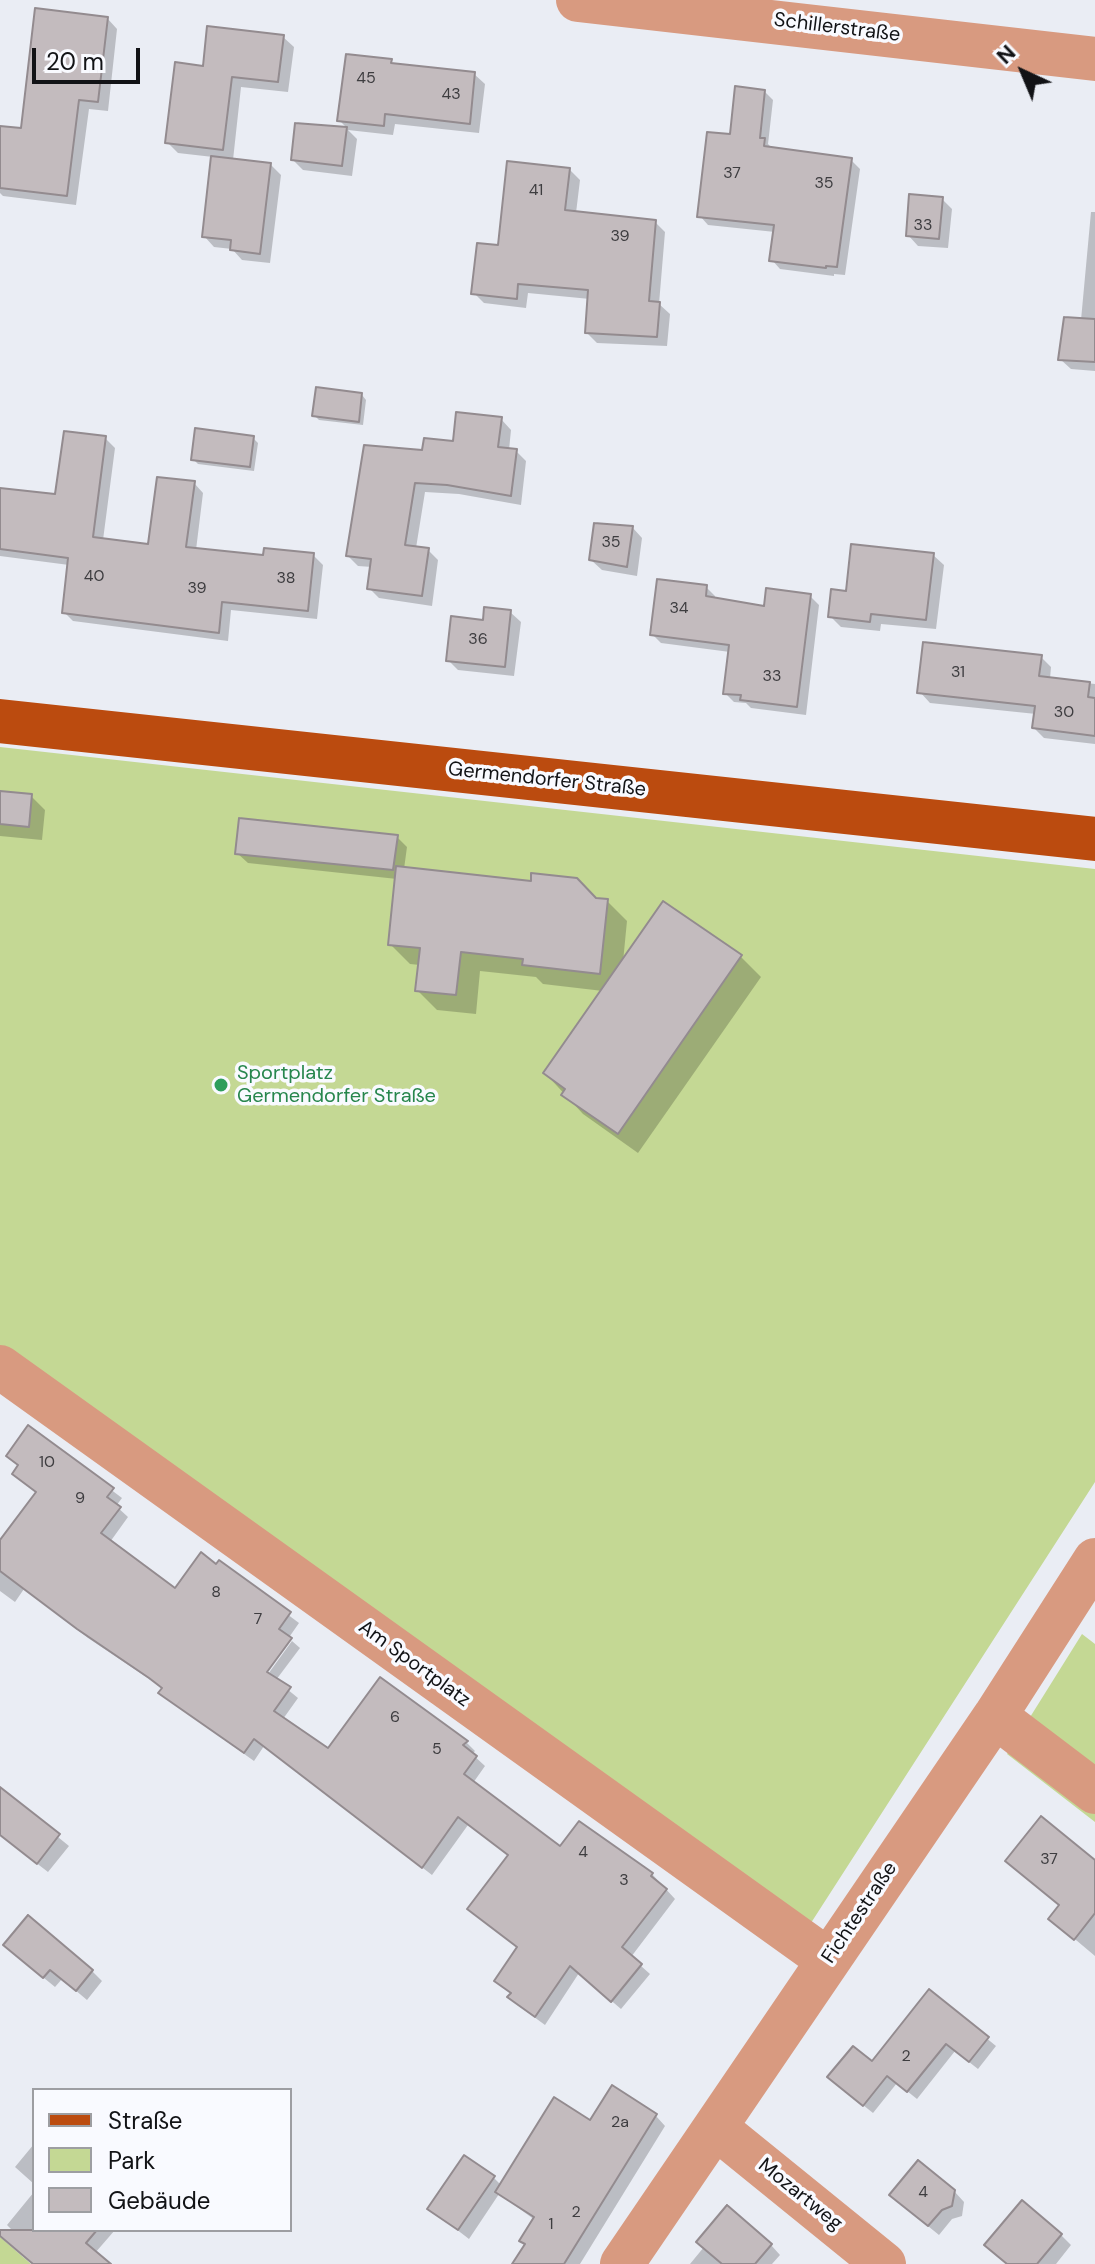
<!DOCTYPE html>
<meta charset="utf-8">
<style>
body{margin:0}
#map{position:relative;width:1095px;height:2264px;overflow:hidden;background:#eaedf4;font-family:"DM Sans",sans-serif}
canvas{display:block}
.legend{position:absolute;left:32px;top:2088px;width:260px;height:144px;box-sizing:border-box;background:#f9faff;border:2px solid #9d9ea2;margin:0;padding:10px 14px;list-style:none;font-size:24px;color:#121316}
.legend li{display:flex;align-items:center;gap:16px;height:40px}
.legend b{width:40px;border:2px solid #9d9ea2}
.north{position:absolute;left:983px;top:32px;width:80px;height:80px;-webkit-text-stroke:6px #f9faff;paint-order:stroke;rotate:316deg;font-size:22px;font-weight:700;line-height:32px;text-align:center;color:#121316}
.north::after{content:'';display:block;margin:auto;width:28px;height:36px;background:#121316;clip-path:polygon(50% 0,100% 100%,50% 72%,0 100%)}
.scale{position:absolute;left:32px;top:48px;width:108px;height:36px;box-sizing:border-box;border:4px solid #121316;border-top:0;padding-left:10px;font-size:24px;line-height:28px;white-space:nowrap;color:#121316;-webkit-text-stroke:6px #f9faff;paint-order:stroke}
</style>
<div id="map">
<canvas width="1095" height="2264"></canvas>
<ul class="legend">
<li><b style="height:10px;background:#bb4b0f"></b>Straße</li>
<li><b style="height:22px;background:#c4d894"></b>Park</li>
<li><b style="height:22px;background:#c3bbbe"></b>Gebäude</li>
</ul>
<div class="north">N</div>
<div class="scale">20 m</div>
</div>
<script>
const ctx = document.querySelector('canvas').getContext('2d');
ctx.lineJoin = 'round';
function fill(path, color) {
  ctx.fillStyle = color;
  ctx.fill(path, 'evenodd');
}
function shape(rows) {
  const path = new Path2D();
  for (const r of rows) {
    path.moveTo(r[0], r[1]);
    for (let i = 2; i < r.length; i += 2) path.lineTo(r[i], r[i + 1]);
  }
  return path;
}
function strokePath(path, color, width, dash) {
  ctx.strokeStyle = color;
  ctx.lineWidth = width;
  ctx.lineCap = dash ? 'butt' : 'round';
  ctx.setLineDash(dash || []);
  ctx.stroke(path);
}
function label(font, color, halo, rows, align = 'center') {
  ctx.font = font + ' "DM Sans",sans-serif';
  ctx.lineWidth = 7;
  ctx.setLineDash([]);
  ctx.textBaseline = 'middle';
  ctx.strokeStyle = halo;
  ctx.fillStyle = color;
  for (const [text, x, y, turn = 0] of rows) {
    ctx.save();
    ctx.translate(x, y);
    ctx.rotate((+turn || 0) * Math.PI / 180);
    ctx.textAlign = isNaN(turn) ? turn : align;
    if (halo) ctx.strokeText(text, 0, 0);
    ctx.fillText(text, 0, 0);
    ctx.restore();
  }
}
fill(shape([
 [0,747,1095,869,1095,1482,809,1926,0,1347],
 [1082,1634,1095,1644,1095,1822,1007,1754],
 [0,2237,31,2264,0,2264]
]), '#c4d894');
fill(shape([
 [107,18,117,29,108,111,89,109,76,205,3,196,0,193,0,128,23,131],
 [283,37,294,47,288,92,241,87,233,160,270,164,281,175,270,263,242,260,232,249,214,247,204,236,213,157,178,153,167,142,205,68],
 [391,61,395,66,474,74,485,84,479,133,395,124,393,135,348,130,357,139,352,176,303,170,293,160,297,125,348,129,339,120],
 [765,92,773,100,768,144,773,149,851,160,860,169,845,275,834,274,834,276,780,269,772,260,775,232,708,225,700,216],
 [569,169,580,180,576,213,655,222,665,232,659,304,670,314,667,346,597,343,587,333,590,299,528,293,526,308,484,303,474,293,499,247],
 [942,199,952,209,948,248,918,246,908,235],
 [1091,212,1095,212,1095,371,1071,369,1060,359,1081,320],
 [362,395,366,400,363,425,319,420,314,415],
 [501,419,511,430,509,450,516,451,526,461,521,505,459,494,425,492,416,548,428,550,438,560,432,606,379,598,369,588,372,567,358,566,348,556,423,452,454,443],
 [105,438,115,448,103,540,150,546,194,483,203,493,196,550,265,558,313,555,323,565,317,619,231,610,228,641,73,621,64,612,69,565,0,556,0,490,57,497],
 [253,438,258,443,254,471,198,464,193,459],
 [632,527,642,538,637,576,602,570,591,560],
 [933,555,944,565,936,629,881,624,880,631,841,627,830,616,848,593],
 [706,587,715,596,715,599,766,608,810,596,819,605,806,715,751,708,746,703,734,702,725,693,730,652,661,643,652,634],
 [510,612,521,622,514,676,458,670,448,660,484,622],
 [1041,657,1051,667,1050,679,1095,684,1095,744,1044,738,1034,728,1036,714,930,703,920,692],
 [0,793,31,796,45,810,42,840,0,836],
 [397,837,407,847,404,869,607,901,627,921,623,962,664,903,741,957,761,977,638,1153,583,1114,545,1073,603,991,543,984,536,977,480,971,476,1014,437,1010,417,990,420,965,410,964,390,944,397,879,248,863,237,853],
 [29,1428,122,1498,116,1506,128,1517,110,1542,176,1591,219,1563,299,1623,260,1679,263,1681,292,1641,300,1648,276,1680,298,1698,283,1719,329,1750,466,1742,475,1751,472,1754,485,1766,473,1783,560,1849,652,1874,675,1899,631,1957,650,1974,621,2009,579,1973,545,2025,519,2006,510,1997,512,1994,496,1981,519,1948,509,1856,468,1825,432,1875,264,1746,254,1761,170,1701,161,1693,164,1689,161,1687,88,1638,24,1589,15,1602,0,1591,0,1544,38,1493,19,1466,8,1456],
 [0,1790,69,1846,48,1872,0,1835],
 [1095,1862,1095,1956,1051,1919],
 [16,1955,92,1971,102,1981,87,2000,62,1979,55,1987],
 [930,1992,996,2046,978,2069,955,2051,917,2099,897,2083,873,2113,838,2085,873,2064],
 [656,2116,665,2126,580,2264,526,2264,526,2245,535,2220,499,2194,469,2239,430,2209,493,2177,502,2186,590,2123],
 [34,2144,34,2184,15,2167],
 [954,2191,964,2202,962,2216,952,2219,939,2235,902,2205],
 [34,2192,34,2230,115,2230,95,2253,108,2264,34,2264,16,2234,7,2225],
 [1061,2235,1071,2245,1056,2264,1008,2264],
 [771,2245,780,2255,772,2264,690,2264,704,2247]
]), '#0003');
const building = shape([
 [35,8,108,17,98,102,79,100,67,196,0,188,0,126,21,128,35,8],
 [207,26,284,35,278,82,232,77,223,150,165,143,175,62,203,66,207,26],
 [346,54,392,59,391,63,475,72,470,124,385,114,384,126,337,121,346,54],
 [735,86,765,90,760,138,765,138,764,146,852,158,837,267,826,266,826,268,769,261,774,225,697,217,707,132,730,134,735,86],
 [295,123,347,127,342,166,291,160,295,123],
 [211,156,271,163,260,254,230,250,231,240,202,237,211,156],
 [507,161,570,168,565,210,656,220,649,301,660,302,657,337,585,333,588,290,518,284,517,299,471,294,477,243,498,245,507,161],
 [909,194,943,197,939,239,906,236,909,194],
 [1064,317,1095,319,1095,362,1058,360,1064,317],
 [316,387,362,393,359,422,312,416,316,387],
 [456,412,502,417,498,447,517,449,511,496,447,485,415,483,405,545,429,548,422,596,367,589,371,559,346,556,364,445,422,450,424,438,453,441,456,412],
 [195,428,254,436,250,467,191,460,195,428],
 [64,431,106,436,93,537,148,544,157,477,195,481,186,547,263,555,264,548,314,553,308,611,222,602,219,633,62,613,68,558,0,549,0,488,55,494,64,431],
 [594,523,633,526,627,567,589,560,594,523],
 [851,544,934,553,926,620,871,614,870,622,828,617,831,589,846,591,851,544],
 [657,579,707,585,706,596,764,606,766,588,811,594,797,707,740,700,741,695,723,694,729,645,650,635,657,579],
 [484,607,511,610,505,667,446,661,451,616,483,620,484,607],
 [923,642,1042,655,1039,676,1090,682,1088,697,1095,698,1095,736,1032,728,1035,706,917,693,923,642],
 [0,791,32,794,29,827,0,824,0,791],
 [239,818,398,835,393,870,235,854,239,818],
 [396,866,531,881,531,873,577,878,596,898,608,899,600,974,522,965,523,959,461,952,456,995,415,991,420,948,388,945,396,866],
 [663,901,742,955,618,1134,561,1095,565,1089,543,1073,663,901],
 [28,1425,114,1488,107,1497,121,1507,101,1533,175,1588,201,1552,216,1564,219,1560,291,1612,279,1629,292,1638,267,1672,291,1687,274,1711,328,1748,380,1677,468,1741,463,1745,477,1756,464,1774,560,1846,579,1821,653,1873,651,1876,667,1889,622,1947,642,1964,611,2002,570,1966,535,2017,507,1997,511,1993,494,1981,517,1947,467,1909,508,1855,458,1817,422,1868,254,1739,244,1753,158,1693,162,1688,149,1678,77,1629,0,1571,0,1540,36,1492,12,1474,18,1465,6,1456,28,1425],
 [0,1787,60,1834,37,1864,0,1835,0,1787],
 [1041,1816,1095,1860,1095,1913,1074,1940,1048,1919,1059,1905,1005,1861,1041,1816],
 [28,1915,93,1970,76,1991,50,1970,43,1978,3,1945,28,1915],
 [929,1989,989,2037,969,2062,946,2044,907,2092,887,2076,863,2106,827,2077,853,2046,872,2061,929,1989],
 [612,2085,657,2114,564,2264,512,2264,525,2244,519,2241,534,2217,495,2192,554,2097,590,2120,612,2085],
 [464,2155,495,2176,458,2230,427,2209,464,2155],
 [918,2160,955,2190,952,2206,942,2210,928,2226,889,2195,918,2160],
 [1022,2200,1062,2234,1037,2264,1007,2264,984,2245,1022,2200],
 [727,2205,772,2244,755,2264,722,2264,696,2242,727,2205],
 [0,2230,97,2230,86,2243,111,2264,33,2264,0,2236,0,2230]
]);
fill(building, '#c3bbbe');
strokePath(building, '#938b8f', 2);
strokePath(shape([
 [578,0,1095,59],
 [0,1367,828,1960],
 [995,1716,1095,1792],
 [715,2127,884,2264],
 [622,2264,995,1716,1095,1560]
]), '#d89a80', 44);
strokePath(shape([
 [0,721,1095,839]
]), '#bb4b0f', 44);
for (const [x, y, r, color] of [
 [221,1085,8,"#2e9e5b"]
]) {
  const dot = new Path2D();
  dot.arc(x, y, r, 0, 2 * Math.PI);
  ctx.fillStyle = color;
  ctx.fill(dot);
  strokePath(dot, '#f9faff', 3);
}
label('16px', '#3e3d40', null, [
 ["45",366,79],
 ["43",451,95],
 ["37",732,174],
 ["35",824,184],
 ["41",536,191],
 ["33",923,226],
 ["39",620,237],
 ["35",611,543],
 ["40",94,577],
 ["38",286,579],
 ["39",197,589],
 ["34",679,609],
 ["36",478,640],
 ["31",958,673],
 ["33",772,677],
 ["30",1064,713],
 ["10",47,1463],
 ["9",80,1499],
 ["8",216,1593],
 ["7",258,1620],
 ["6",395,1718],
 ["5",437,1750],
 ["4",583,1853],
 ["37",1049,1860],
 ["3",624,1881],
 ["2",906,2057],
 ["2a",620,2123],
 ["4",923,2193],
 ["2",576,2213],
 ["1",551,2225]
]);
label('20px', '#121316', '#f9faff', [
 ["Schillerstraße",837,28,7],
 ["Germendorfer Straße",547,780,6],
 ["Am Sportplatz",414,1664,36],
 ["Fichtestraße",860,1913,-56],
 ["Mozartweg",800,2195,39]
]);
label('20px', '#27864d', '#f9faff', [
 ["Sportplatz",237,1074],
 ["Germendorfer Straße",237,1097]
], 'left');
</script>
